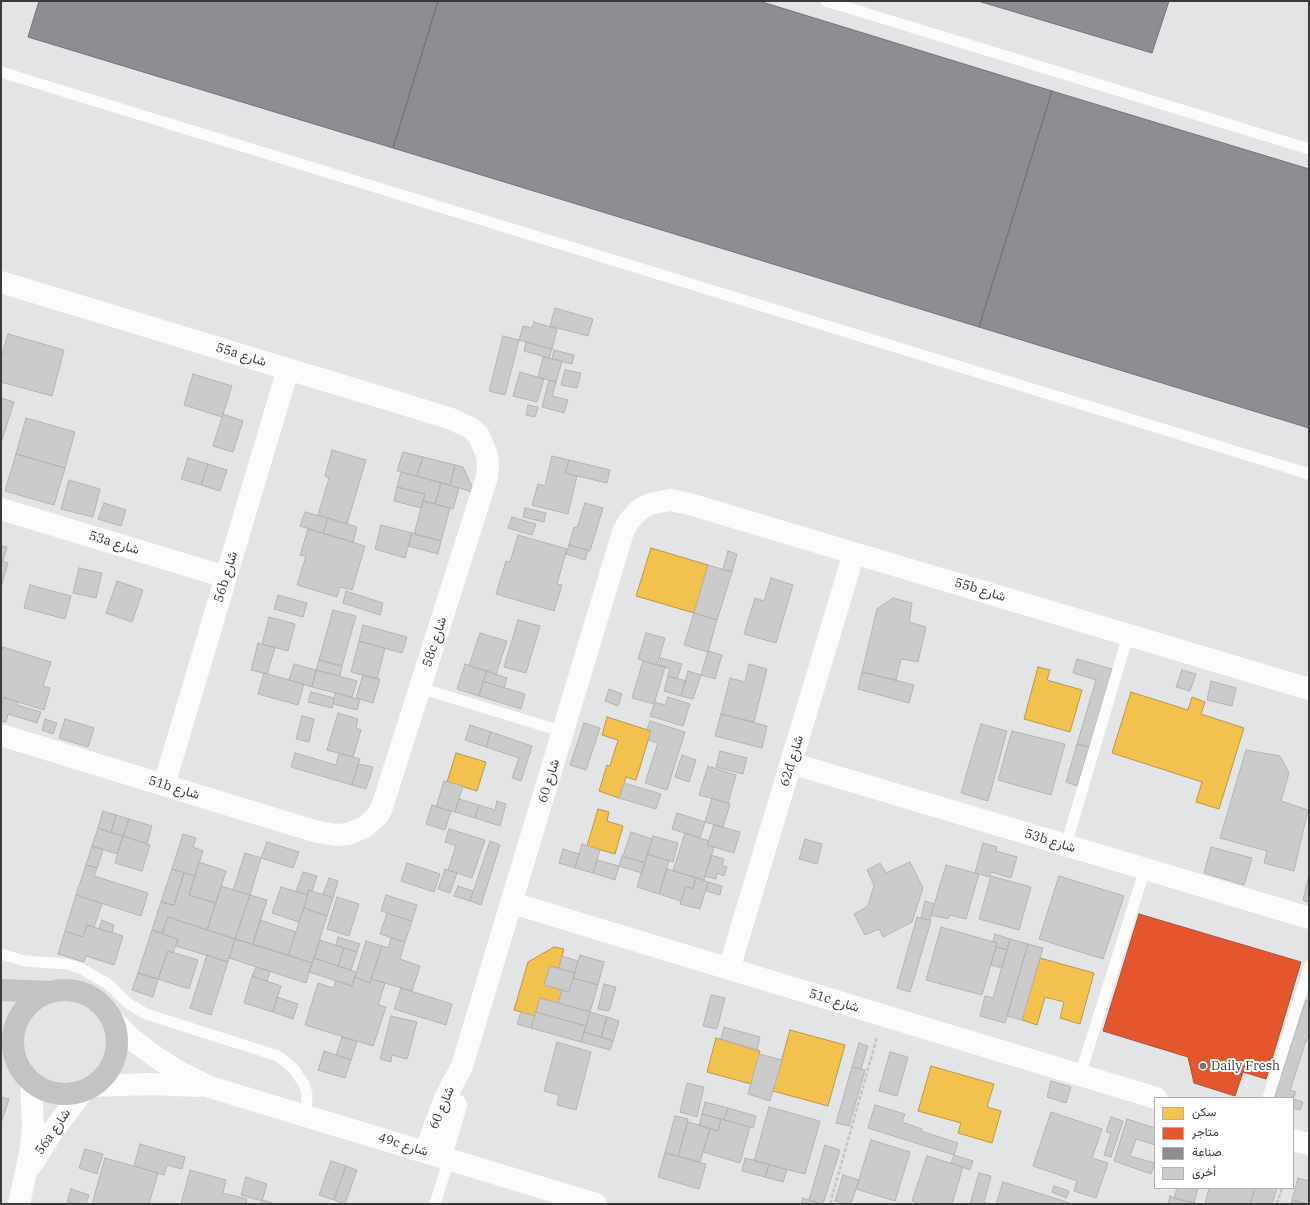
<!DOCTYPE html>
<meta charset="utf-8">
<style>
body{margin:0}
#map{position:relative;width:1310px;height:1205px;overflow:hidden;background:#e2e4e6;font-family:"IBM Plex Serif",Vazirmatn,serif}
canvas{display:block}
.frame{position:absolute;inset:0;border:2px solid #393a3b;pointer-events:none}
.legend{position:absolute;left:1154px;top:1097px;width:140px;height:92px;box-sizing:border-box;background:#fff;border:1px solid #b0b0b1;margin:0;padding:5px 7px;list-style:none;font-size:12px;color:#393a3b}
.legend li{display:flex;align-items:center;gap:8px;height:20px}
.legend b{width:20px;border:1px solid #b0b0b1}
</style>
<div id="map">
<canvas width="1310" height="1205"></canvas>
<div class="frame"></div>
<ul class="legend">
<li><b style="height:11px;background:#f2c14e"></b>سكن</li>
<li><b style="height:11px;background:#e4572e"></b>متاجر</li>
<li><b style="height:11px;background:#8d8d92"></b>صناعة</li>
<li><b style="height:11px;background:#cbcbcc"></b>أخرى</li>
</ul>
</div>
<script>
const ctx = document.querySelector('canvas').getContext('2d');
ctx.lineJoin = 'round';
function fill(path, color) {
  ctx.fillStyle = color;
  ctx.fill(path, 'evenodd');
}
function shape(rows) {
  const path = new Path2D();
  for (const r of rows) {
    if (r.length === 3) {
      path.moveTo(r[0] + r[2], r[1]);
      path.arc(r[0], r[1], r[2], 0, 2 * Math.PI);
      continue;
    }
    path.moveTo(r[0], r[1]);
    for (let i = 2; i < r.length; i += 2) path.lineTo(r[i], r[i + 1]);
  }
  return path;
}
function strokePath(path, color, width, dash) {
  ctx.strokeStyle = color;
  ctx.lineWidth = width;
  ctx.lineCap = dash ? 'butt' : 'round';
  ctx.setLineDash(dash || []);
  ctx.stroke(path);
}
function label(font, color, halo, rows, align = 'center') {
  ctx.font = font + ' "IBM Plex Serif",Vazirmatn,serif';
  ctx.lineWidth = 4;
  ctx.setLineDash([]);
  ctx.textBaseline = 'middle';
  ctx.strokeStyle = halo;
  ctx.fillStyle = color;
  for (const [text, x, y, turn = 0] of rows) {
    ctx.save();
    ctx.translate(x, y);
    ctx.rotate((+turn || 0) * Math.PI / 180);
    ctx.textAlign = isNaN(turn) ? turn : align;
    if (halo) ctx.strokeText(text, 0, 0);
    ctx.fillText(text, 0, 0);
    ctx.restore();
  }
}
const homes = shape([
 [651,548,708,565,694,613,636,596,651,548],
 [1038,667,1050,670,1047,680,1082,690,1070,732,1024,719,1038,667],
 [1131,692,1188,710,1192,697,1205,702,1201,714,1244,728,1219,809,1196,802,1202,782,1112,753,1131,692],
 [607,717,651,731,636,780,626,777,619,798,599,791,607,765,610,766,618,740,602,735,607,717],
 [456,753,486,762,477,791,447,782,456,753],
 [598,809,609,812,607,821,623,826,615,854,587,846,598,809],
 [554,947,564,949,562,956,559,968,550,966,544,985,562,990,558,1003,540,998,535,1016,514,1010,528,962,554,947],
 [1040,958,1094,973,1080,1024,1060,1018,1064,1002,1045,997,1037,1025,1022,1020,1040,958],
 [790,1030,845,1045,828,1106,773,1091,790,1030],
 [716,1038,760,1051,751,1084,707,1072,716,1038],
 [931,1066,994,1084,987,1107,1001,1111,992,1143,958,1133,961,1123,918,1111,931,1066]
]);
fill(homes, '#f2c14e');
strokePath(homes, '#ba9848', 1);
const shops = shape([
 [1139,914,1301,962,1266,1079,1243,1072,1235,1096,1194,1083,1188,1057,1103,1031,1139,914]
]);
fill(shops, '#e4572e');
strokePath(shops, '#b14e32', 1);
const industry = shape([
 [39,1,438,1,393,148,28,37,39,1],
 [438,1,759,1,1052,91,979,327,393,148,438,1],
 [978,1,1169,1,1152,53,978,1],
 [1052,91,1309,169,1309,428,979,327,1052,91]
]);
fill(industry, '#8d8d92');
strokePath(industry, '#747478', 1);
const building = shape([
 [555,308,593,319,588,336,550,326,555,308],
 [534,322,557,329,552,349,519,340,523,326,532,328,534,322],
 [8,334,64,350,52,396,1,382,1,358,8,334],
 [503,336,519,340,505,395,489,391,503,336],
 [526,342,552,349,549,358,524,351,526,342],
 [554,350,574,355,572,364,552,359,554,350],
 [543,357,562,361,556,382,538,377,543,357],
 [565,370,581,373,577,388,561,385,565,370],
 [520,372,544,379,537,402,513,396,520,372],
 [193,374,232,386,222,417,184,405,193,374],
 [549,380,556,382,552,396,568,400,564,413,542,407,549,380],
 [1,398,14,402,1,443,1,398],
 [528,405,538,407,535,417,526,415,528,405],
 [223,414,243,421,233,452,213,446,223,414],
 [26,418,75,432,65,468,16,454,26,418],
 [332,450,366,460,347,524,318,515,329,478,325,476,332,450],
 [403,452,423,457,417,476,397,471,403,452],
 [16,454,65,468,54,505,5,491,16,454],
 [552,456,569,460,565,473,577,476,568,514,532,505,538,484,545,486,552,456],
 [423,457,455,465,450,485,417,476,423,457],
 [188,458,208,464,201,485,181,479,188,458],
 [569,460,610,470,607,483,565,473,569,460],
 [208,464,227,470,220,491,201,485,208,464],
 [455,465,463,467,475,493,450,485,455,465],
 [401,472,441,483,435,504,423,501,425,494,397,487,401,472],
 [69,480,100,489,93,517,61,509,69,480],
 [441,483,459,488,453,509,435,504,441,483],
 [397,487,425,494,421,508,394,501,397,487],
 [423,501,450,508,441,541,414,534,423,501],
 [104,503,126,510,121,526,98,519,104,503],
 [585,503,603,508,590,551,569,545,574,527,577,528,585,503],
 [525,508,546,513,544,522,523,517,525,508],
 [305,512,328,518,323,533,300,526,305,512],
 [512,517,536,524,532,535,508,528,512,517],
 [328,518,357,527,353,542,323,533,328,518],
 [381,525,412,533,405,558,375,549,381,525],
 [308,529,365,546,352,590,340,587,337,597,297,585,306,556,300,555,308,529],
 [412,533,441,541,438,554,408,546,412,533],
 [518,535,567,549,557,584,562,585,554,611,496,594,506,561,510,562,518,535],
 [569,545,588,550,585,560,566,554,569,545],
 [1,546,7,547,3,561,1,561,1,546],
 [728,551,737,554,732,572,723,569,728,551],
 [1,561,8,563,1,587,1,561],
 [708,565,732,572,717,620,694,613,708,565],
 [79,568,102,573,96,598,73,593,79,568],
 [771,578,793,585,776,643,744,634,755,598,764,601,771,578],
 [117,581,143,590,132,622,106,613,117,581],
 [30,585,71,596,65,619,24,608,30,585],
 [346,591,383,603,380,615,343,603,346,591],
 [278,595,307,603,303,617,274,609,278,595],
 [893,598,912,603,909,622,926,627,918,662,901,659,896,680,862,672,877,609,893,598],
 [333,610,356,616,342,666,319,660,333,610],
 [694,613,717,620,708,652,684,645,694,613],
 [269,617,295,624,288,651,262,644,269,617],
 [518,620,540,626,526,673,504,667,518,620],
 [363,625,407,637,402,653,359,641,363,625],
 [480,633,507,641,496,674,469,666,480,633],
 [646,633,665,638,657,665,638,659,646,633],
 [359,641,385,648,377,679,351,672,359,641],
 [258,643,275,648,267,674,251,670,258,643],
 [3,647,51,662,43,686,50,688,44,710,1,697,1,653,3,647],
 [708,651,722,655,715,679,701,675,708,651],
 [661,658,682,664,677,679,668,676,670,669,659,665,661,658],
 [1077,659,1112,669,1089,747,1077,744,1096,680,1073,673,1077,659],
 [319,660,342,666,340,676,316,670,319,660],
 [643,661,665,667,654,704,632,698,643,661],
 [294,664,316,670,312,687,289,680,294,664],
 [465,664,487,671,479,696,457,689,465,664],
 [749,664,767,669,754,722,721,714,730,678,745,682,749,664],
 [316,670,357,681,352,697,312,687,316,670],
 [1182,670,1196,674,1190,691,1176,687,1182,670],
 [487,671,507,678,504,688,483,681,487,671],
 [688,671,701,675,693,699,681,696,688,671],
 [862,672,914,685,909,703,858,689,862,672],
 [264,673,304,684,298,705,258,694,264,673],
 [363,675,380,679,373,703,356,698,363,675],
 [668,676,686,681,681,696,664,691,668,676],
 [483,681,525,694,521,709,479,696,483,681],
 [1211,681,1236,688,1232,706,1207,700,1211,681],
 [609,689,622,694,618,706,605,701,609,689],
 [311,692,334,698,332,708,308,702,311,692],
 [335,693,360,700,357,710,333,704,335,693],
 [4,697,18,702,17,705,41,712,37,723,8,714,6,722,1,721,1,706,4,697],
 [668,697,690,704,683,726,650,716,655,702,665,705,668,697],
 [338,713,358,719,356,728,361,730,353,757,327,750,338,713],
 [721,714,767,726,762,748,715,736,721,714],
 [302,716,314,719,309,742,296,739,302,716],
 [45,719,57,723,53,734,42,730,45,719],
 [65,719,94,728,88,747,59,738,65,719],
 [650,721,685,732,667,790,645,783,658,743,648,740,651,731,647,729,650,721],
 [584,723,600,728,586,770,570,765,584,723],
 [981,724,1007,731,988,801,961,793,981,724],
 [470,725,491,732,486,747,465,740,470,725],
 [1012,731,1065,744,1051,795,998,780,1012,731],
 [491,732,532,746,521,781,512,778,519,758,486,747,491,732],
 [1077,744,1089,747,1077,786,1066,782,1077,744],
 [1246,750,1280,756,1289,773,1281,801,1308,810,1294,871,1264,863,1267,851,1220,838,1246,750],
 [720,751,747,758,743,774,716,767,720,751],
 [295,753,336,765,339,753,360,759,352,785,291,767,295,753],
 [682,755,696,760,689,782,675,777,682,755],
 [358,764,373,767,366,789,352,785,358,764],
 [708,766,736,775,728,803,699,795,708,766],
 [444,781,463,786,455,812,436,807,444,781],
 [624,783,661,794,656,809,619,798,624,783],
 [712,798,730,804,723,827,705,822,712,798],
 [459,799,479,805,475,818,455,812,459,799],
 [497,801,506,804,500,826,475,818,479,805,495,810,497,801],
 [432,805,451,811,445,830,426,824,432,805],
 [103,811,116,815,111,833,98,828,103,811],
 [677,813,705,822,700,838,672,829,677,813],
 [116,815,129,819,123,836,111,833,116,815],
 [129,819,152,826,147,844,123,836,129,819],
 [714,825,740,832,734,853,707,845,714,825],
 [98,828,123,836,117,854,92,846,98,828],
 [449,829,485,840,472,878,448,870,456,846,445,842,449,829],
 [631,832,652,839,645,863,623,856,631,832],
 [685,833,709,841,707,845,714,847,704,880,673,871,685,833],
 [183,834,196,838,193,847,203,851,195,876,172,869,183,834],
 [123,836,150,845,142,871,115,863,123,836],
 [653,836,678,843,673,862,647,854,653,836],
 [805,839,822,844,817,864,799,859,805,839],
 [490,841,500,845,481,905,470,901,490,841],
 [267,842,299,852,293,868,261,858,267,842],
 [983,843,997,847,996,851,1017,857,1011,878,991,872,989,877,975,873,983,843],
 [582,844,600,850,593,873,575,868,582,844],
 [92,846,103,850,97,868,86,865,92,846],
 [1211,847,1252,858,1244,885,1204,873,1211,847],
 [563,849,579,854,575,868,559,863,563,849],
 [245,853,261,858,250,895,233,890,245,853],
 [647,854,669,861,659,894,637,887,647,854],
 [711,855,724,859,722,865,727,867,724,876,717,873,716,879,705,876,711,855],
 [622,856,645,863,642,873,619,866,622,856],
 [597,860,619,866,615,880,593,873,597,860],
 [199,862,226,871,216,903,189,895,199,862],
 [910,862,923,888,912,922,883,937,879,929,865,935,854,914,868,906,874,885,867,870,880,863,886,873,910,862],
 [407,863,440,874,434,892,401,881,407,863],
 [86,865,97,868,94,876,148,893,141,916,76,895,86,865],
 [946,865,979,874,966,919,950,915,948,919,931,915,946,865],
 [172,869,184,873,174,905,161,902,172,869],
 [445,869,457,873,450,893,438,889,445,869],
 [667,869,696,878,693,889,686,886,681,901,659,894,667,869],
 [303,872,317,876,312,891,309,890,308,895,296,891,303,872],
 [184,873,195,876,189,895,216,903,207,930,168,917,162,934,152,930,161,902,174,905,184,873],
 [1309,875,1309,902,1303,900,1309,875],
 [991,876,1031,887,1019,930,979,919,991,876],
 [1059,876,1124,896,1103,959,1039,939,1059,876],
 [329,878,338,881,333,898,323,894,329,878],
 [696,878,708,882,700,909,680,904,686,886,693,889,696,878],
 [708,882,722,886,720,895,706,891,708,882],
 [221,886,250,895,235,939,207,930,221,886],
 [458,886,473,891,470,901,454,896,458,886],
 [281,887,308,895,299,922,272,913,281,887],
 [309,890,333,898,327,916,304,908,309,890],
 [76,895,102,904,94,927,87,925,83,937,65,931,76,895],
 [250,895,267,900,253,944,235,939,250,895],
 [386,895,417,905,412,921,381,911,386,895],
 [337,897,359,904,349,936,327,929,337,897],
 [925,901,934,904,930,920,921,918,925,901],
 [304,908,327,916,312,963,288,955,304,908],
 [387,913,412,921,405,942,380,934,387,913],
 [168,917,235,939,228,962,176,946,178,939,162,934,168,917],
 [917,917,931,921,910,992,897,988,917,917],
 [102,920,114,925,112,933,99,929,102,920],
 [260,920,296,932,288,955,253,944,260,920],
 [87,925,123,936,114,965,86,956,84,962,58,954,65,931,83,937,87,925],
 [941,927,997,943,982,995,926,980,941,927],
 [152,930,178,939,173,953,168,951,158,979,138,973,152,930],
 [995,934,1010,939,1007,950,996,947,997,943,993,942,995,934],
 [338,937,360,944,357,952,336,945,338,937],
 [391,938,405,942,400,959,420,966,412,991,371,979,382,946,388,948,391,938],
 [235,939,312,963,306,983,229,958,235,939],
 [1010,939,1028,944,1005,1023,980,1016,985,996,993,998,1010,939],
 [320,940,344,948,338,966,314,958,320,940],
 [366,941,382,946,370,983,355,977,366,941],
 [1028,944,1043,948,1022,1020,1007,1016,1028,944],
 [996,947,1007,950,1002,968,991,965,996,947],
 [344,948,357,952,351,970,338,966,344,948],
 [168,951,198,960,189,989,158,979,168,951],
 [207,955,228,962,211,1015,190,1008,207,955],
 [580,955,604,962,598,985,573,978,580,955],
 [562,956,578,961,575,973,559,968,562,956],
 [314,958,356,972,352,986,309,972,314,958],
 [550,966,575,973,569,992,544,985,550,966],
 [256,967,270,971,267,981,252,976,256,967],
 [138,973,158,979,153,997,132,990,138,973],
 [252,976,281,986,273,1012,244,1003,252,976],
 [355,977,370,983,371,979,385,983,378,1005,386,1007,373,1046,305,1025,318,983,333,988,336,981,352,986,355,977],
 [573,978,598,985,590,1012,558,1003,562,990,569,992,573,978],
 [604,984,616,987,609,1011,598,1009,604,984],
 [401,988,452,1004,446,1025,394,1009,401,988],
 [711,995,725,998,717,1029,703,1026,711,995],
 [277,997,298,1004,293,1019,273,1012,277,997],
 [540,998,590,1012,586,1026,536,1012,540,998],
 [1306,1000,1309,1001,1309,1032,1290,1090,1296,1092,1293,1099,1303,1102,1300,1110,1293,1108,1293,1098,1274,1098,1306,1000],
 [521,1012,535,1016,531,1028,517,1024,521,1012],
 [536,1012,586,1026,581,1042,531,1028,536,1012],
 [590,1012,607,1017,601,1037,584,1032,590,1012],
 [391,1016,417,1022,407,1059,392,1055,391,1062,380,1059,391,1016],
 [607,1017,619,1021,613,1041,601,1037,607,1017],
 [724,1027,760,1037,757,1050,721,1039,724,1027],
 [584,1032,613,1041,610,1050,581,1042,584,1032],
 [342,1037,357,1042,351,1060,336,1055,342,1037],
 [557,1042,591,1052,576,1110,557,1105,559,1095,544,1091,557,1042],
 [859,1043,868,1046,861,1069,852,1067,859,1043],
 [324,1051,351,1060,345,1078,318,1070,324,1051],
 [890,1052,908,1057,897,1096,879,1091,890,1052],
 [759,1054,782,1060,770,1101,748,1094,759,1054],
 [852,1067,865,1070,849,1126,836,1123,852,1067],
 [1051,1081,1071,1087,1066,1103,1047,1097,1051,1081],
 [687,1083,704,1087,697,1117,680,1112,687,1083],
 [1,1097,9,1099,1,1123,1,1097],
 [705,1102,728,1108,724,1120,702,1114,705,1102],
 [875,1105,905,1114,902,1122,922,1129,921,1131,958,1143,954,1155,868,1128,875,1105],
 [769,1107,820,1121,805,1174,754,1161,769,1107],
 [728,1108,756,1116,753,1128,724,1120,728,1108],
 [1051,1112,1102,1129,1092,1158,1108,1163,1096,1198,1074,1191,1077,1181,1033,1166,1051,1112],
 [702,1114,721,1119,718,1131,699,1126,702,1114],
 [675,1116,688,1119,678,1156,665,1153,675,1116],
 [1111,1117,1123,1121,1111,1157,1104,1155,1111,1133,1106,1132,1111,1117],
 [721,1119,750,1127,740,1163,703,1152,710,1128,718,1131,721,1119],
 [1127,1119,1155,1128,1155,1145,1136,1139,1130,1156,1155,1163,1151,1174,1114,1161,1127,1119],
 [688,1122,710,1128,700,1162,678,1156,688,1122],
 [871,1140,910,1152,895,1201,856,1189,871,1140],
 [140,1144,185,1157,182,1169,167,1165,164,1175,134,1166,140,1144],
 [825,1145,840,1150,823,1204,822,1204,809,1200,825,1145],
 [85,1149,103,1154,97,1174,79,1168,85,1149],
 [665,1153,706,1164,699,1189,658,1177,665,1153],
 [954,1155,973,1161,970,1170,951,1163,954,1155],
 [927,1156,963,1167,952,1204,921,1204,912,1201,927,1156],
 [105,1158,158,1173,149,1204,92,1204,105,1158],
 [745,1158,769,1164,765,1177,742,1171,745,1158],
 [331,1161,346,1166,334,1200,319,1195,331,1161],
 [769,1164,787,1170,783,1182,765,1177,769,1164],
 [346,1166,357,1170,345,1204,334,1200,346,1166],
 [190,1170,226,1180,223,1193,247,1199,246,1204,181,1204,190,1170],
 [979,1173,991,1176,984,1202,987,1203,970,1204,979,1173],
 [843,1175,859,1180,851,1204,835,1201,843,1175],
 [246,1177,267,1184,262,1201,241,1195,246,1177],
 [1298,1178,1309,1181,1309,1204,1292,1200,1298,1178],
 [1003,1182,1073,1204,996,1204,1003,1182],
 [1054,1186,1069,1191,1066,1198,1052,1192,1054,1186],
 [1177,1188,1198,1188,1194,1203,1174,1198,1177,1188],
 [1209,1188,1255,1188,1250,1204,1205,1204,1209,1188],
 [1255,1188,1277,1188,1272,1204,1250,1204,1255,1188],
 [71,1189,89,1195,86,1204,67,1202,71,1189],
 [1170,1196,1174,1198,1198,1204,1168,1204,1170,1196],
 [803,1198,809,1200,822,1204,801,1204,803,1198],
 [262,1200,276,1204,261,1204,262,1200],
 [1292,1200,1305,1204,1291,1204,1292,1200]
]);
fill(building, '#cbcbcc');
strokePath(building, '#b4b4b4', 1);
strokePath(shape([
 [830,1204,877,1037],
 [1277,1204,1282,1188]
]), '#c5c5c5', 2.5, [4, 2]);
strokePath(shape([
 [826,1,1309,149],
 [1,72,1309,474],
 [420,688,564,732],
 [1066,845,1128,635],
 [1,954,25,961,66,964,80,968,108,984,129,1004,146,1014,278,1056,293,1068,304,1084,307,1094,306,1115],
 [1080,1075,1145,869],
 [1268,1098,1309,967],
 [435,1204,449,1159]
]), '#fbfbfb', 11);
strokePath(shape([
 [1,282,449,418,469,427,478,434,487,455,488,466,487,477,382,807,378,815,365,827,348,834,336,835,314,831,1,735],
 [1,509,226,577],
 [791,763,1309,918],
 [164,785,288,369],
 [512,903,1156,1098],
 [729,969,854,553],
 [111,1018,133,1040,157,1058,183,1074,210,1087,596,1204],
 [93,1086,151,1084,199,1086],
 [1293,1140,1309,1144],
 [425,1152,445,1098,462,1066,623,532,629,521,638,511,649,504,671,500,693,505,1309,689],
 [441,1156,456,1105],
 [32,1164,52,1132,83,1091],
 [19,1204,30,1153,33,1129,31,1081]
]), '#fbfbfb', 22);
strokePath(shape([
 [1,990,51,992],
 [65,1042,52]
]), '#c4c3c2', 22);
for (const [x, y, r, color] of [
 [1203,1066,4,"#747677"]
]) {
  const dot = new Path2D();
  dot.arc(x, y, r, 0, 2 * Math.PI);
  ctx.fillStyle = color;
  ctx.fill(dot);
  strokePath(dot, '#fff', 1.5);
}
label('13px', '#393a3b', '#fff', [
 ["55a شارع",241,355,17],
 ["53a شارع",114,543,17],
 ["56b شارع",226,577,-73],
 ["55b شارع",980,590,17],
 ["58c شارع",435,642,-72],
 ["62d شارع",792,761,-73],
 ["شارع 60",549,781,-73],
 ["51b شارع",174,788,17],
 ["53b شارع",1050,841,17],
 ["51c شارع",834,1001,17],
 ["شارع 60",442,1108,-67],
 ["56a شارع",53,1132,-56],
 ["49c شارع",403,1145,17]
]);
label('13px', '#393a3b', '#fff', [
 ["Daily Fresh",1211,1066]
], 'left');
</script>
